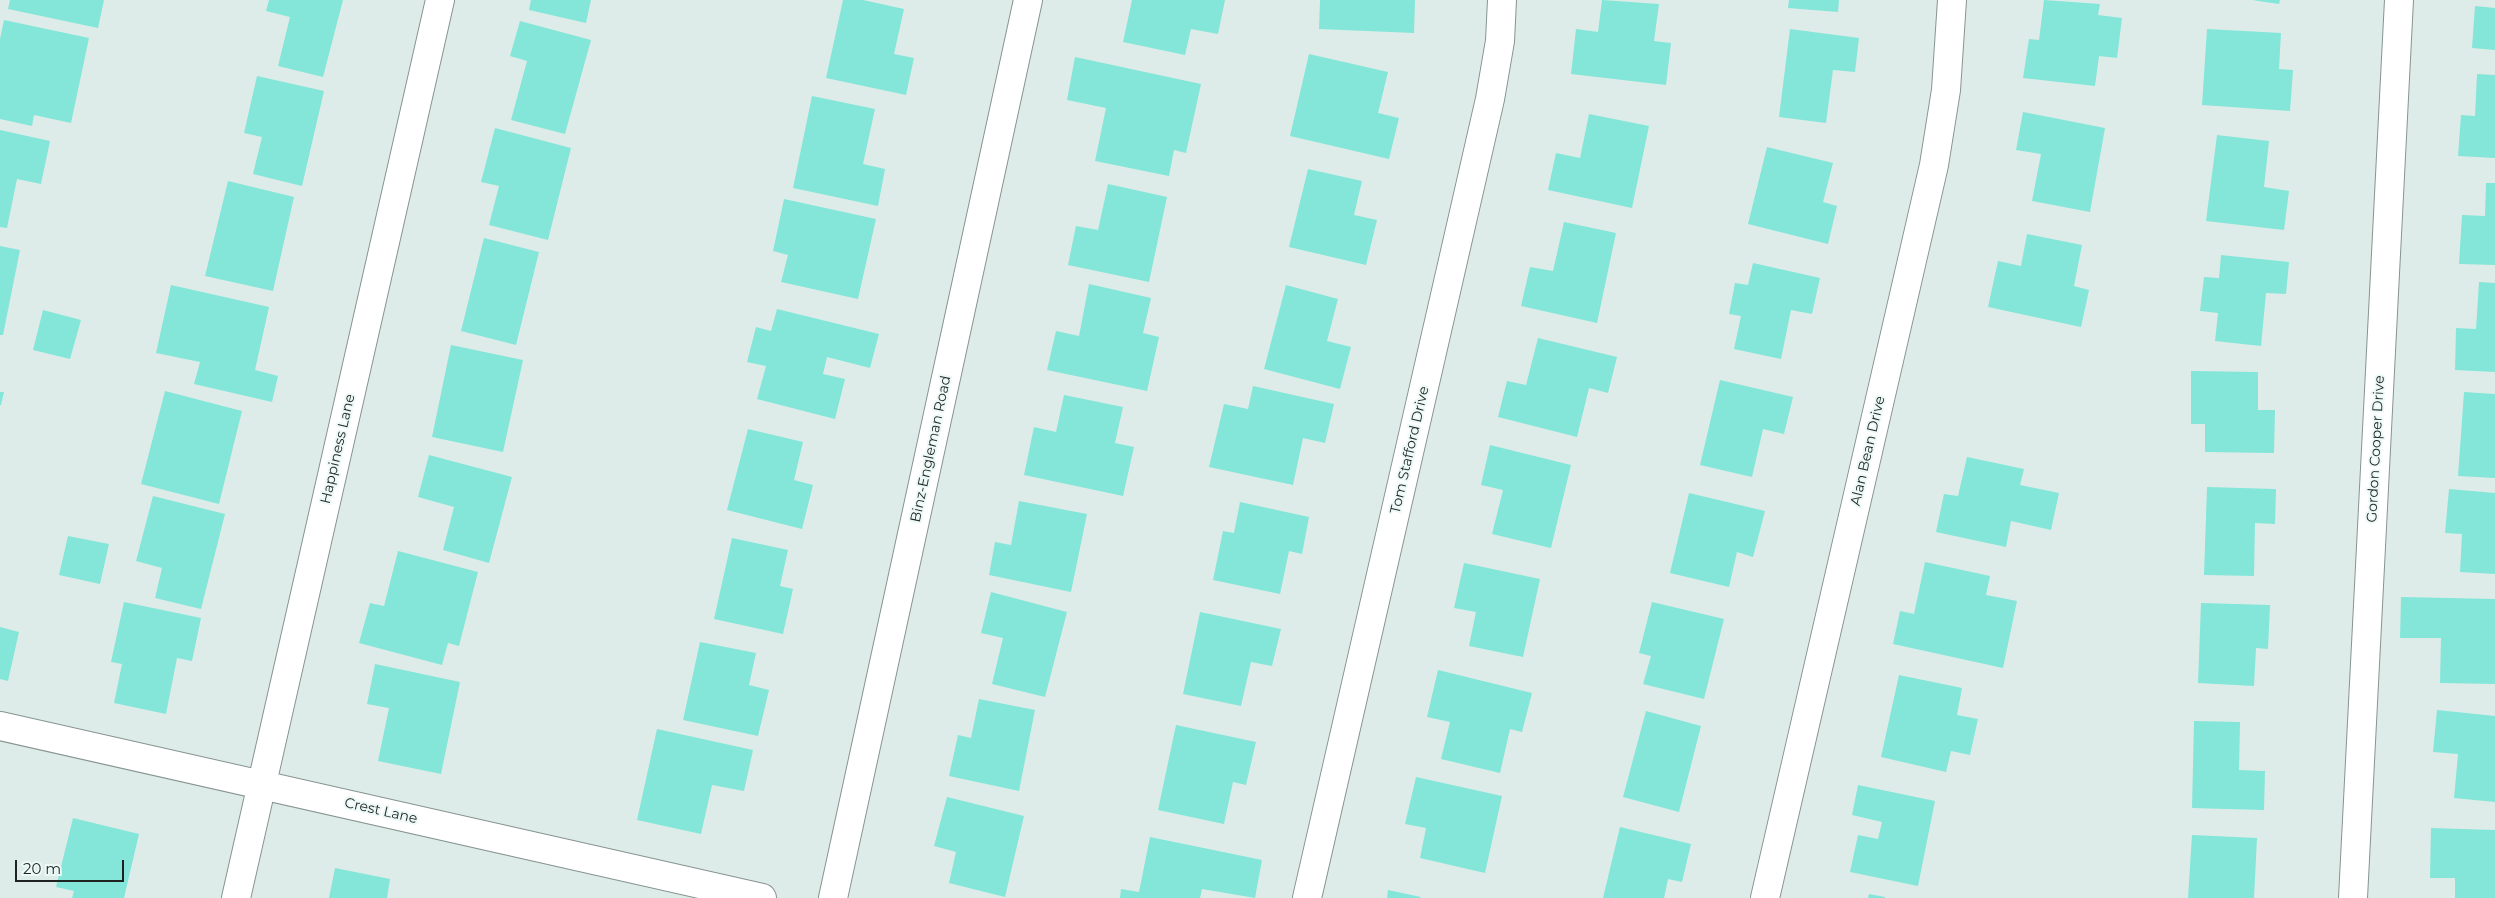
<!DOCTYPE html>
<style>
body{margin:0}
#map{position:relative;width:2495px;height:898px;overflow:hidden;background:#deece9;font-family:Montserrat,sans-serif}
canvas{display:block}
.scale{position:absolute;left:15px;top:860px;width:109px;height:22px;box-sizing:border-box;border:2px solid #1e2322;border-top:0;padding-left:6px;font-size:15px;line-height:18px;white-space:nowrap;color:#1e2322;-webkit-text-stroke:4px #ecf9f7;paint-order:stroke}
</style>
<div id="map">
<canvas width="2495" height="898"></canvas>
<div class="scale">20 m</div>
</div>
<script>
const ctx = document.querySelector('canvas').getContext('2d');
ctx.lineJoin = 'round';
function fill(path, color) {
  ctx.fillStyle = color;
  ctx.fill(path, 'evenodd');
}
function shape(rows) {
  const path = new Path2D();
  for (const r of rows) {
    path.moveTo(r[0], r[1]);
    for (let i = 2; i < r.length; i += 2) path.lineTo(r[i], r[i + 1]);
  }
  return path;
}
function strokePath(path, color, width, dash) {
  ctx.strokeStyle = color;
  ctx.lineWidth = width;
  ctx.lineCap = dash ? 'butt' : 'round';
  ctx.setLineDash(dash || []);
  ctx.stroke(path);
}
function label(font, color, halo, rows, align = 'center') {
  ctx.font = font + ' Montserrat,sans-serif';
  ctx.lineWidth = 4;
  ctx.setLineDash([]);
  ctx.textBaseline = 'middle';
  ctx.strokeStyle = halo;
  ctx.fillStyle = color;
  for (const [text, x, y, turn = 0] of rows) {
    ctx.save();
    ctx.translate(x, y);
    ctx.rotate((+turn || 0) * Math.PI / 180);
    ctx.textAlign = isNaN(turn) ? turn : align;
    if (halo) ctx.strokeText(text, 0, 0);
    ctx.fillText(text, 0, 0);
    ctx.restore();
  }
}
fill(shape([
 [10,0,104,0,98,28,8,9],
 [269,0,343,0,323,77,278,66,290,17,266,11],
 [531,0,591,0,586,23,529,10],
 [843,0,863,0,904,9,894,54,914,58,906,95,826,78],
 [1132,0,1225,0,1218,34,1191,29,1185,55,1123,42],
 [1320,0,1415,0,1414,33,1319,29],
 [1602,0,1659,4,1654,41,1671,43,1666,85,1571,74,1576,29,1598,32],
 [1789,0,1839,0,1838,12,1788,8],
 [2044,0,2100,4,2098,15,2122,18,2117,58,2099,56,2095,86,2023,78,2029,39,2039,40],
 [2252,0,2280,0,2279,4],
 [2475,6,2495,8,2495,50,2472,48],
 [4,20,89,38,71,123,34,115,32,126,0,119,0,39],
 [520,21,591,40,565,134,511,120,527,61,510,56],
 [1790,29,1859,38,1855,72,1833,70,1826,123,1779,117],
 [2207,29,2281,33,2279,69,2293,70,2290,111,2202,105],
 [1309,54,1388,72,1378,113,1399,118,1389,159,1290,136],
 [1075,57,1201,84,1186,153,1174,150,1169,176,1095,161,1106,108,1067,100],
 [2477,74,2495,75,2495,158,2458,156,2461,115,2475,116],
 [257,76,324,91,302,186,253,174,262,137,244,133],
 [812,96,875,109,863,164,885,169,878,206,793,188],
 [2023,112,2105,128,2090,212,2032,201,2041,154,2016,150],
 [1589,114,1649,126,1632,208,1548,190,1556,153,1580,158],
 [495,128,571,148,548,240,489,225,499,186,481,182],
 [0,130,50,141,41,184,17,179,7,228,0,227],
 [2217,135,2269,141,2264,187,2289,191,2284,230,2206,221],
 [1767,147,1833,163,1823,202,1837,206,1828,244,1748,224],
 [1308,169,1362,181,1354,215,1377,220,1366,265,1289,247],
 [228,181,294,197,273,291,205,276],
 [2486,183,2495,183,2495,265,2459,264,2462,215,2485,216],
 [1108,184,1167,197,1149,282,1068,265,1076,226,1098,230],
 [784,199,876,219,858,299,781,282,788,255,773,251],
 [1564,222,1616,233,1597,323,1521,306,1530,267,1553,271],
 [2027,234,2082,245,2074,286,2089,290,2081,327,1988,307,1998,261,2021,266],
 [484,238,539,252,516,345,461,331],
 [0,246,20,250,3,335,0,335],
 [2221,255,2289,262,2286,294,2266,293,2261,346,2215,341,2218,313,2200,311,2204,277,2219,278],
 [1753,263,1820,278,1812,314,1791,310,1781,359,1734,349,1741,316,1729,314,1735,283,1748,285],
 [2479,282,2495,283,2495,372,2455,370,2456,328,2476,329],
 [1089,284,1151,298,1143,333,1159,337,1147,391,1047,370,1056,331,1079,336],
 [171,285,269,307,255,370,278,376,272,402,194,384,200,362,156,353],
 [1286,285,1338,299,1327,341,1351,347,1340,389,1264,369],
 [777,309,879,334,870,368,827,357,823,374,845,379,835,419,757,399,766,366,747,362,756,327,771,331],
 [43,310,81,320,70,359,33,350],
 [1538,338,1617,357,1608,393,1589,388,1577,437,1498,417,1507,381,1526,385],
 [451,345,523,360,503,452,432,437],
 [2191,371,2258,372,2258,410,2275,410,2274,453,2205,452,2205,424,2191,424],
 [1720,380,1793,397,1784,434,1763,429,1752,477,1700,465],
 [1253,386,1334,404,1325,443,1303,438,1293,485,1209,467,1224,404,1248,409],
 [165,391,242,411,219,504,141,484],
 [0,392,4,392,1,405,0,405],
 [2464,392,2495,394,2495,478,2458,476],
 [1064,395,1123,407,1115,443,1134,447,1123,496,1024,475,1034,427,1056,432],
 [748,429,803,442,794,480,813,485,802,529,727,510],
 [1490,445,1571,465,1551,548,1492,534,1503,490,1481,485],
 [429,455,512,477,489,563,443,550,454,507,418,497],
 [1967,457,2024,469,2020,485,2059,493,2051,530,2011,521,2006,547,1936,532,1944,494,1958,496],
 [2207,487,2276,489,2275,524,2255,523,2254,576,2204,575],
 [2449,489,2495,493,2495,574,2460,572,2462,534,2445,533],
 [1689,493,1765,511,1753,557,1737,552,1729,587,1670,573],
 [153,496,225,514,201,609,155,598,162,568,136,561],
 [1019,501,1087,514,1071,592,989,575,995,542,1011,545],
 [1240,502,1309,517,1302,554,1289,551,1280,594,1213,580,1223,531,1234,533],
 [68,536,109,544,100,584,59,575],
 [732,538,788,550,780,586,793,589,783,634,714,619],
 [398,551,478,572,459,646,448,643,442,665,359,643,370,603,384,606],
 [1925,562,1990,576,1986,595,2017,601,2003,668,1893,644,1900,611,1914,614],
 [1464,563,1540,579,1523,657,1469,646,1476,612,1454,608],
 [991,592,1067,612,1045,697,992,684,1003,638,981,633],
 [2401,597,2495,599,2495,684,2440,683,2441,638,2400,638],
 [124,602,201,618,192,661,177,658,166,714,114,703,122,664,111,662],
 [1652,602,1724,619,1704,699,1643,684,1651,656,1639,653],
 [2201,603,2270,605,2268,649,2256,648,2254,686,2198,683],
 [1200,612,1281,629,1272,666,1251,662,1241,706,1183,694],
 [0,627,19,632,8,681,0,679],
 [700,642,756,653,749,685,769,690,758,736,683,720],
 [375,664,460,682,441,774,378,761,389,708,367,704],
 [1438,670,1532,693,1522,732,1510,729,1500,773,1441,759,1450,722,1427,717],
 [1899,675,1962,688,1957,715,1978,719,1970,755,1951,751,1946,772,1881,757],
 [979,699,1035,710,1019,791,949,776,958,735,971,738],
 [2437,710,2495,716,2495,802,2454,798,2458,754,2433,752],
 [1646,711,1701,726,1679,812,1623,797],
 [2194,721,2240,722,2239,770,2265,771,2264,810,2192,808],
 [1176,725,1256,742,1246,785,1233,782,1224,824,1158,810],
 [657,729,753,750,744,791,712,785,701,834,637,820],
 [1416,777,1502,796,1485,873,1420,858,1426,828,1405,824],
 [1858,785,1935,801,1918,886,1850,872,1858,835,1878,839,1882,822,1852,815],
 [947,797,1024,816,1005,897,949,883,956,852,934,846],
 [73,818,139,834,124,898,72,898,74,891,56,887],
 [1620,827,1691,844,1682,882,1668,879,1664,898,1603,898],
 [2431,828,2495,830,2495,898,2455,898,2455,878,2430,878],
 [2192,835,2257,838,2254,898,2188,898],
 [1150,837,1262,860,1255,898,1202,889,1200,898,1120,898,1121,889,1139,892],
 [335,868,390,879,387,898,329,898],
 [1388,890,1421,897,1420,898,1387,898],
 [1869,894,1885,897,1885,898,1868,898]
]), '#83e6d8');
const street = shape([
 [0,726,762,898],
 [236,898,440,0],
 [1307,898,1490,99,1500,41,1502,0],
 [1765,898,1934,165,1946,90,1952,0],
 [2353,898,2399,0]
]);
const secondary = shape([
 [833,898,1028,0]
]);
strokePath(street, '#879491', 30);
strokePath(secondary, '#879491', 30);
strokePath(street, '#fff', 28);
strokePath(secondary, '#fff', 28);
label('14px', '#1e2322', '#ecf9f7', [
 ["Happiness Lane",338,449,-77],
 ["Binz-Engleman Road",931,449,-78],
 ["Gordon Cooper Drive",2376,449,-87],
 ["Tom Stafford Drive",1410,450,-77],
 ["Alan Bean Drive",1868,451,-77],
 ["Crest Lane",381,811,13]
]);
</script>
